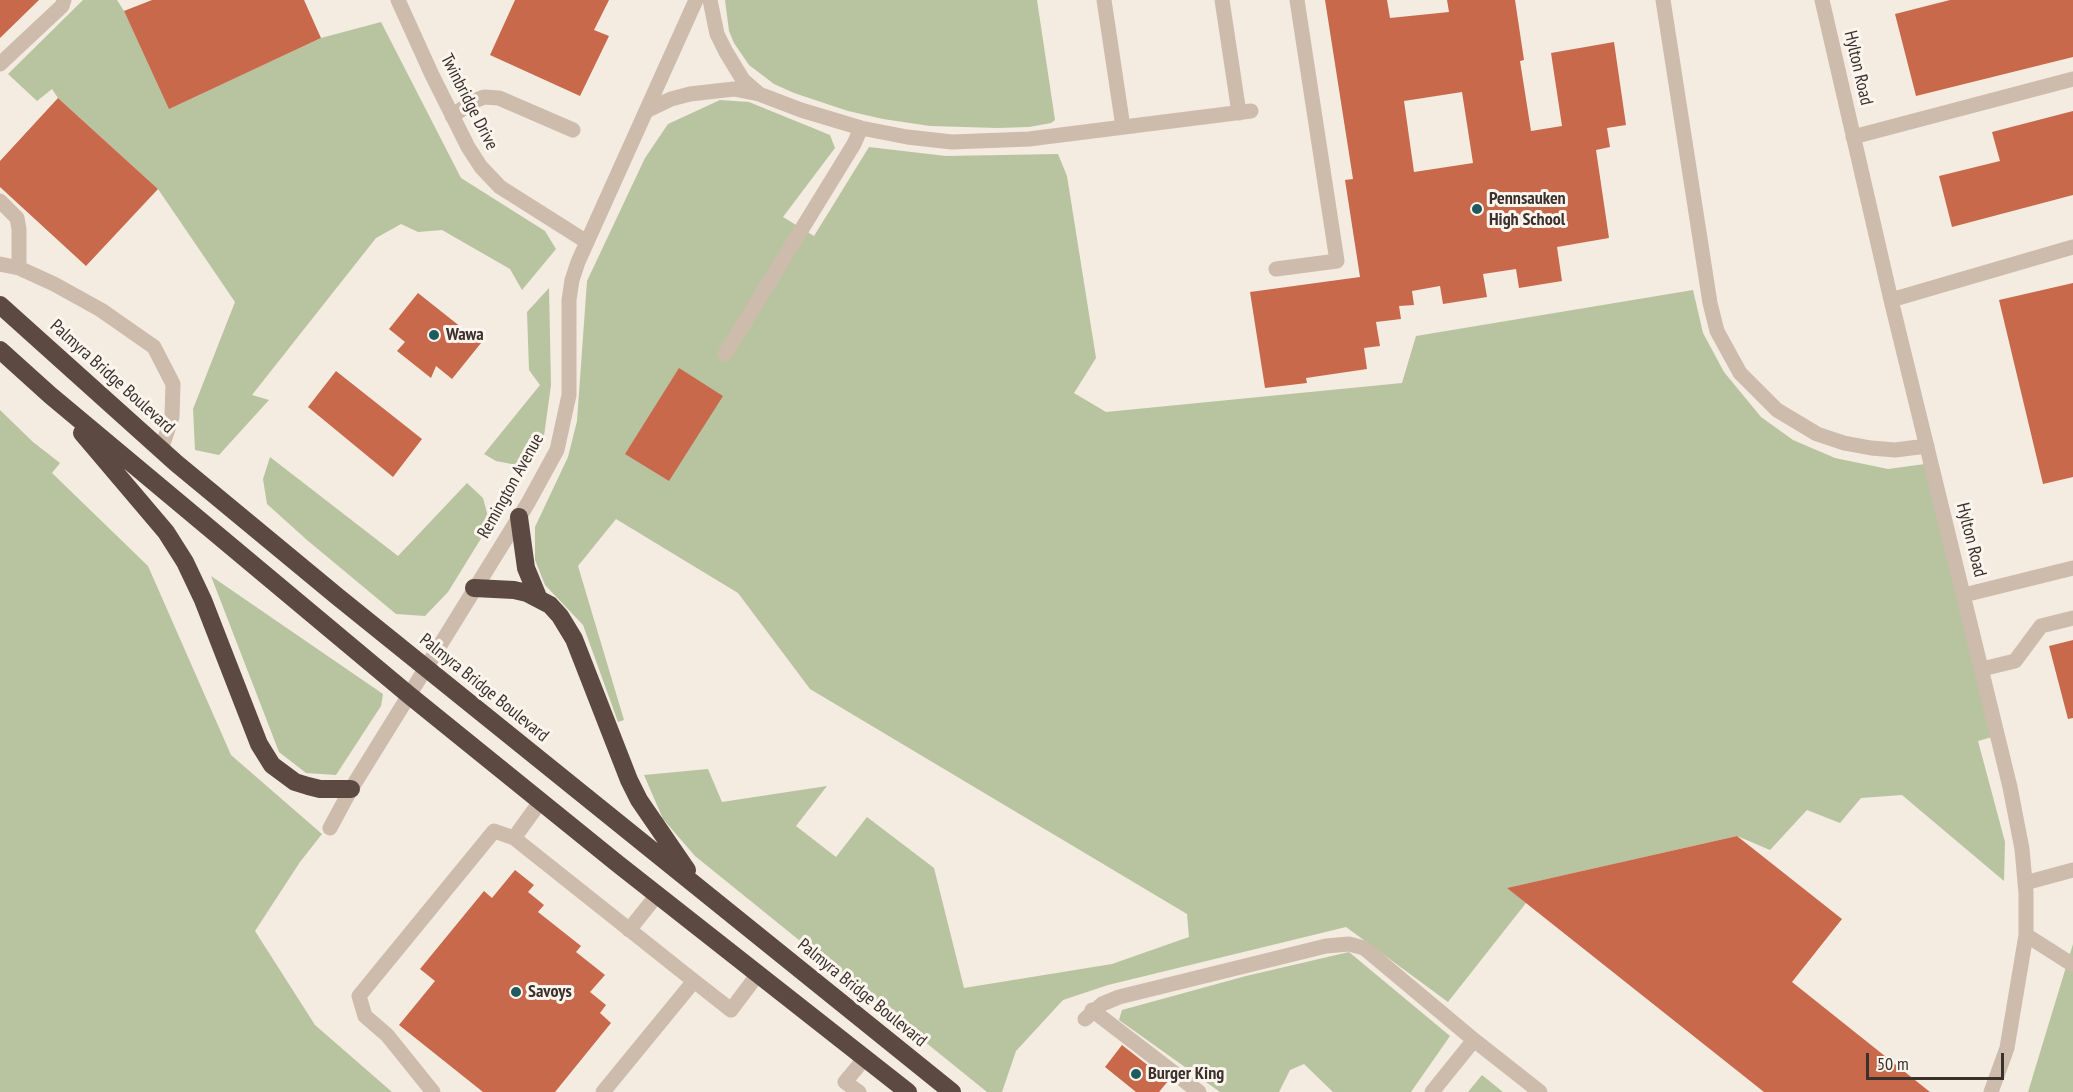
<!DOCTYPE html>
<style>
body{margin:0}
#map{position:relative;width:2073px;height:1092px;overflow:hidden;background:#f4ebe1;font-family:"PT Sans Narrow",sans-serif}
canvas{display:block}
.scale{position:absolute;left:1866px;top:1053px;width:138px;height:27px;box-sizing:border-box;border:3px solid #3b302b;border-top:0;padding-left:8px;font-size:18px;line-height:21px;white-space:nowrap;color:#3b302b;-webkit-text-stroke:4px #fbf5ee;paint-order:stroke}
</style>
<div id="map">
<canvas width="2073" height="1092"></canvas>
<div class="scale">50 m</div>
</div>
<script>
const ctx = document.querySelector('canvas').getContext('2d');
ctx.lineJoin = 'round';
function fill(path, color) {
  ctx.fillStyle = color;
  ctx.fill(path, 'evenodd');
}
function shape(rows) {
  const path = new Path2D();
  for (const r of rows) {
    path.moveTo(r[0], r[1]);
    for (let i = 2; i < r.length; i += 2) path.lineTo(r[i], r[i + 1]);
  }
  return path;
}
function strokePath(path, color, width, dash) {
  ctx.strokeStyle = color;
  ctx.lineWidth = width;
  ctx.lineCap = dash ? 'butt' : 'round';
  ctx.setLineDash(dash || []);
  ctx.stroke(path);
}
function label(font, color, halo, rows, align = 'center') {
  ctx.font = font + ' "PT Sans Narrow",sans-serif';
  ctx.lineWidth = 6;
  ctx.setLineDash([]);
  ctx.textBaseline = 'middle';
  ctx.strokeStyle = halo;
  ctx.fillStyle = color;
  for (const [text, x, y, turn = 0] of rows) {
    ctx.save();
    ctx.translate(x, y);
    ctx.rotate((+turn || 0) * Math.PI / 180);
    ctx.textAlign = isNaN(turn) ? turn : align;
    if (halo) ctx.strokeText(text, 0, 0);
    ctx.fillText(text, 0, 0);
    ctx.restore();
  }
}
fill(shape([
 [83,0,117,0,124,11,170,108,321,38,381,22,461,178,545,231,556,249,522,290,510,269,442,230,418,232,401,224,376,238,252,395,269,400,219,455,195,450,193,409,235,302,158,189,58,98,52,89,37,101,8,74],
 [725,0,1037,0,1055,120,1051,123,1029,127,997,128,930,126,883,119,848,111,794,93,774,84,749,65,734,43,729,31],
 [720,100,749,102,830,135,835,148,783,217,814,236,869,147,946,156,1058,154,1067,176,1096,358,1074,393,1106,412,1402,383,1416,336,1693,290,1703,333,1724,372,1761,417,1793,440,1835,458,1888,469,1925,464,1999,735,1978,741,2005,842,2004,881,1902,795,1861,798,1840,823,1807,810,1770,850,1737,836,1508,888,1526,903,1448,1002,1346,927,1108,985,1063,1000,1016,1051,1002,1092,987,1092,695,856,663,819,644,775,708,769,722,802,827,786,796,826,836,857,867,817,934,868,964,988,1112,964,1189,937,1187,914,810,689,738,593,616,519,578,566,624,720,618,722,583,625,545,585,535,560,535,527,568,457,577,421,587,281,645,158,668,124],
 [549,288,551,385,544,436,536,457,522,466,496,461,484,454,540,385,529,370,527,312],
 [0,410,33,442,60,463,52,473,148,566,231,755,322,834,300,862,255,931,315,1025,392,1092,0,1092],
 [270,457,398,556,467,483,483,498,490,524,448,592,425,616,396,614,307,540,267,504,263,479],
 [211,576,383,694,381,706,336,775,306,773,279,752],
 [2073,944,2073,1092,2028,1092],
 [1349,952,1450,1036,1411,1092,1333,1092,1304,1064,1290,1070,1279,1092,1220,1092,1119,1020,1122,1010,1246,976],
 [1482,1075,1503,1092,1468,1092]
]), '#b8c4a0');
fill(shape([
 [0,0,39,0,0,38],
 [152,0,304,0,321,38,169,109,124,11],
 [515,0,609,0,594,30,609,36,580,96,490,55],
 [1325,0,1387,0,1390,18,1449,12,1447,0,1515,0,1524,60,1520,61,1531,131,1562,126,1551,53,1614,42,1626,125,1607,128,1610,147,1596,150,1609,238,1557,247,1562,281,1519,288,1516,269,1483,274,1487,297,1443,304,1440,286,1412,291,1414,305,1399,306,1401,319,1376,322,1380,346,1364,348,1367,369,1306,378,1307,383,1265,388,1250,292,1360,277,1345,180,1353,179],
 [1462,92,1473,163,1414,172,1404,101],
 [1950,0,2073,0,2073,57,1916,96,1895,14],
 [58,98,158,189,86,266,0,187,0,161],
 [2073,111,2073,195,1952,227,1939,176,2000,161,1992,132],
 [2073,283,2073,477,2043,484,1999,300],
 [418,293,481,343,452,379,436,366,431,378,397,351,405,342,389,329],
 [679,368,723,396,669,481,625,454],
 [336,371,422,439,393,477,308,407],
 [2073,640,2073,718,2068,719,2049,646],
 [1737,836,1842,919,1792,982,1930,1092,1764,1092,1507,888],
 [515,870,534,885,528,892,544,905,538,912,581,946,576,952,605,975,590,992,606,1005,600,1013,611,1023,555,1092,483,1092,399,1025,435,981,420,969,484,891,492,898],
 [1122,1045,1168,1081,1159,1092,1136,1092,1105,1067]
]), '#c8694b');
strokePath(shape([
 [398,0,432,75,468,147,481,167,500,187,587,242],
 [710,0,717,34,726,52,743,80,759,94],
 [1104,0,1123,127],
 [1222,0,1239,113],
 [1663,0,1710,303,1717,331,1740,373,1777,410,1817,434,1844,443,1871,448,1895,450,1927,446],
 [1822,0,1891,300,2010,787,2022,849,2026,893,2026,935,2007,1048,1991,1092],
 [0,64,62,6,64,0],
 [646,111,671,99,690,94,734,89,759,94,801,110,861,128,907,137,952,142,1029,139,1251,111],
 [452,116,472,102,484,97,499,98,573,130],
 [1853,137,2073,79],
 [0,201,17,218,19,229,19,268],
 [0,264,19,268,54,284,101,310,154,347,173,384,172,417,161,450],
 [1276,269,1337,261,1297,0],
 [1891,300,2073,247],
 [725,354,854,144,861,128],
 [1964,595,2073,568],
 [1982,669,2015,661,2041,626,2073,618],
 [540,802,514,838,694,981,731,1010,758,974],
 [330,828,351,789,528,503,557,450,569,395,569,300,572,280,578,262,696,0],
 [2025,883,2073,870],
 [629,930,657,895],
 [2026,935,2073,965],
 [1092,1010,1199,1092],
 [1085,1019,1102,1004,1119,997,1326,946,1349,944,1364,948,1474,1040,1540,1092],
 [433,1092,387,1035,365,1016,359,996,494,831,514,838],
 [603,1092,694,981],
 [859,1092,845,1082,865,1058],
 [1432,1092,1474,1040]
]), '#cdbbac', 15);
strokePath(shape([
 [0,305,176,463,338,597,952,1092],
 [0,350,50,395,409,695,618,864,908,1092],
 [82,433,166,532,185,562,203,600,259,744,272,765,295,782,308,786,320,789,351,789],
 [519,517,526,568,538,597],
 [474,588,514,590,527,593,550,605,560,616,574,639,629,780,639,800,687,870]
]), '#5c4a42', 18);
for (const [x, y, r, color] of [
 [1477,209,6,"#1f5a5e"],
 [434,335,6,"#1f5a5e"],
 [516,992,6,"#1f5a5e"],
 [1136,1074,6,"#1f5a5e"]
]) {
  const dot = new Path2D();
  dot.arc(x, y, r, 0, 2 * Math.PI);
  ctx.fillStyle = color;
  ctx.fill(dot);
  strokePath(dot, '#fbf5ee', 2);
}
label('18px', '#3b302b', '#fbf5ee', [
 ["Hylton Road",1858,68,77],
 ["Twinbridge Drive",469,102,63],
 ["Palmyra Bridge Boulevard",112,377,42],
 ["Remington Avenue",511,486,-61],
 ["Hylton Road",1971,540,76],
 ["Palmyra Bridge Boulevard",484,688,39],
 ["Palmyra Bridge Boulevard",862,993,39]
]);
label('bold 18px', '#3b302b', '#fbf5ee', [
 ["Pennsauken",1489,199],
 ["High School",1489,220],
 ["Wawa",446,335],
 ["Savoys",528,992],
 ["Burger King",1148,1074]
], 'left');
</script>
